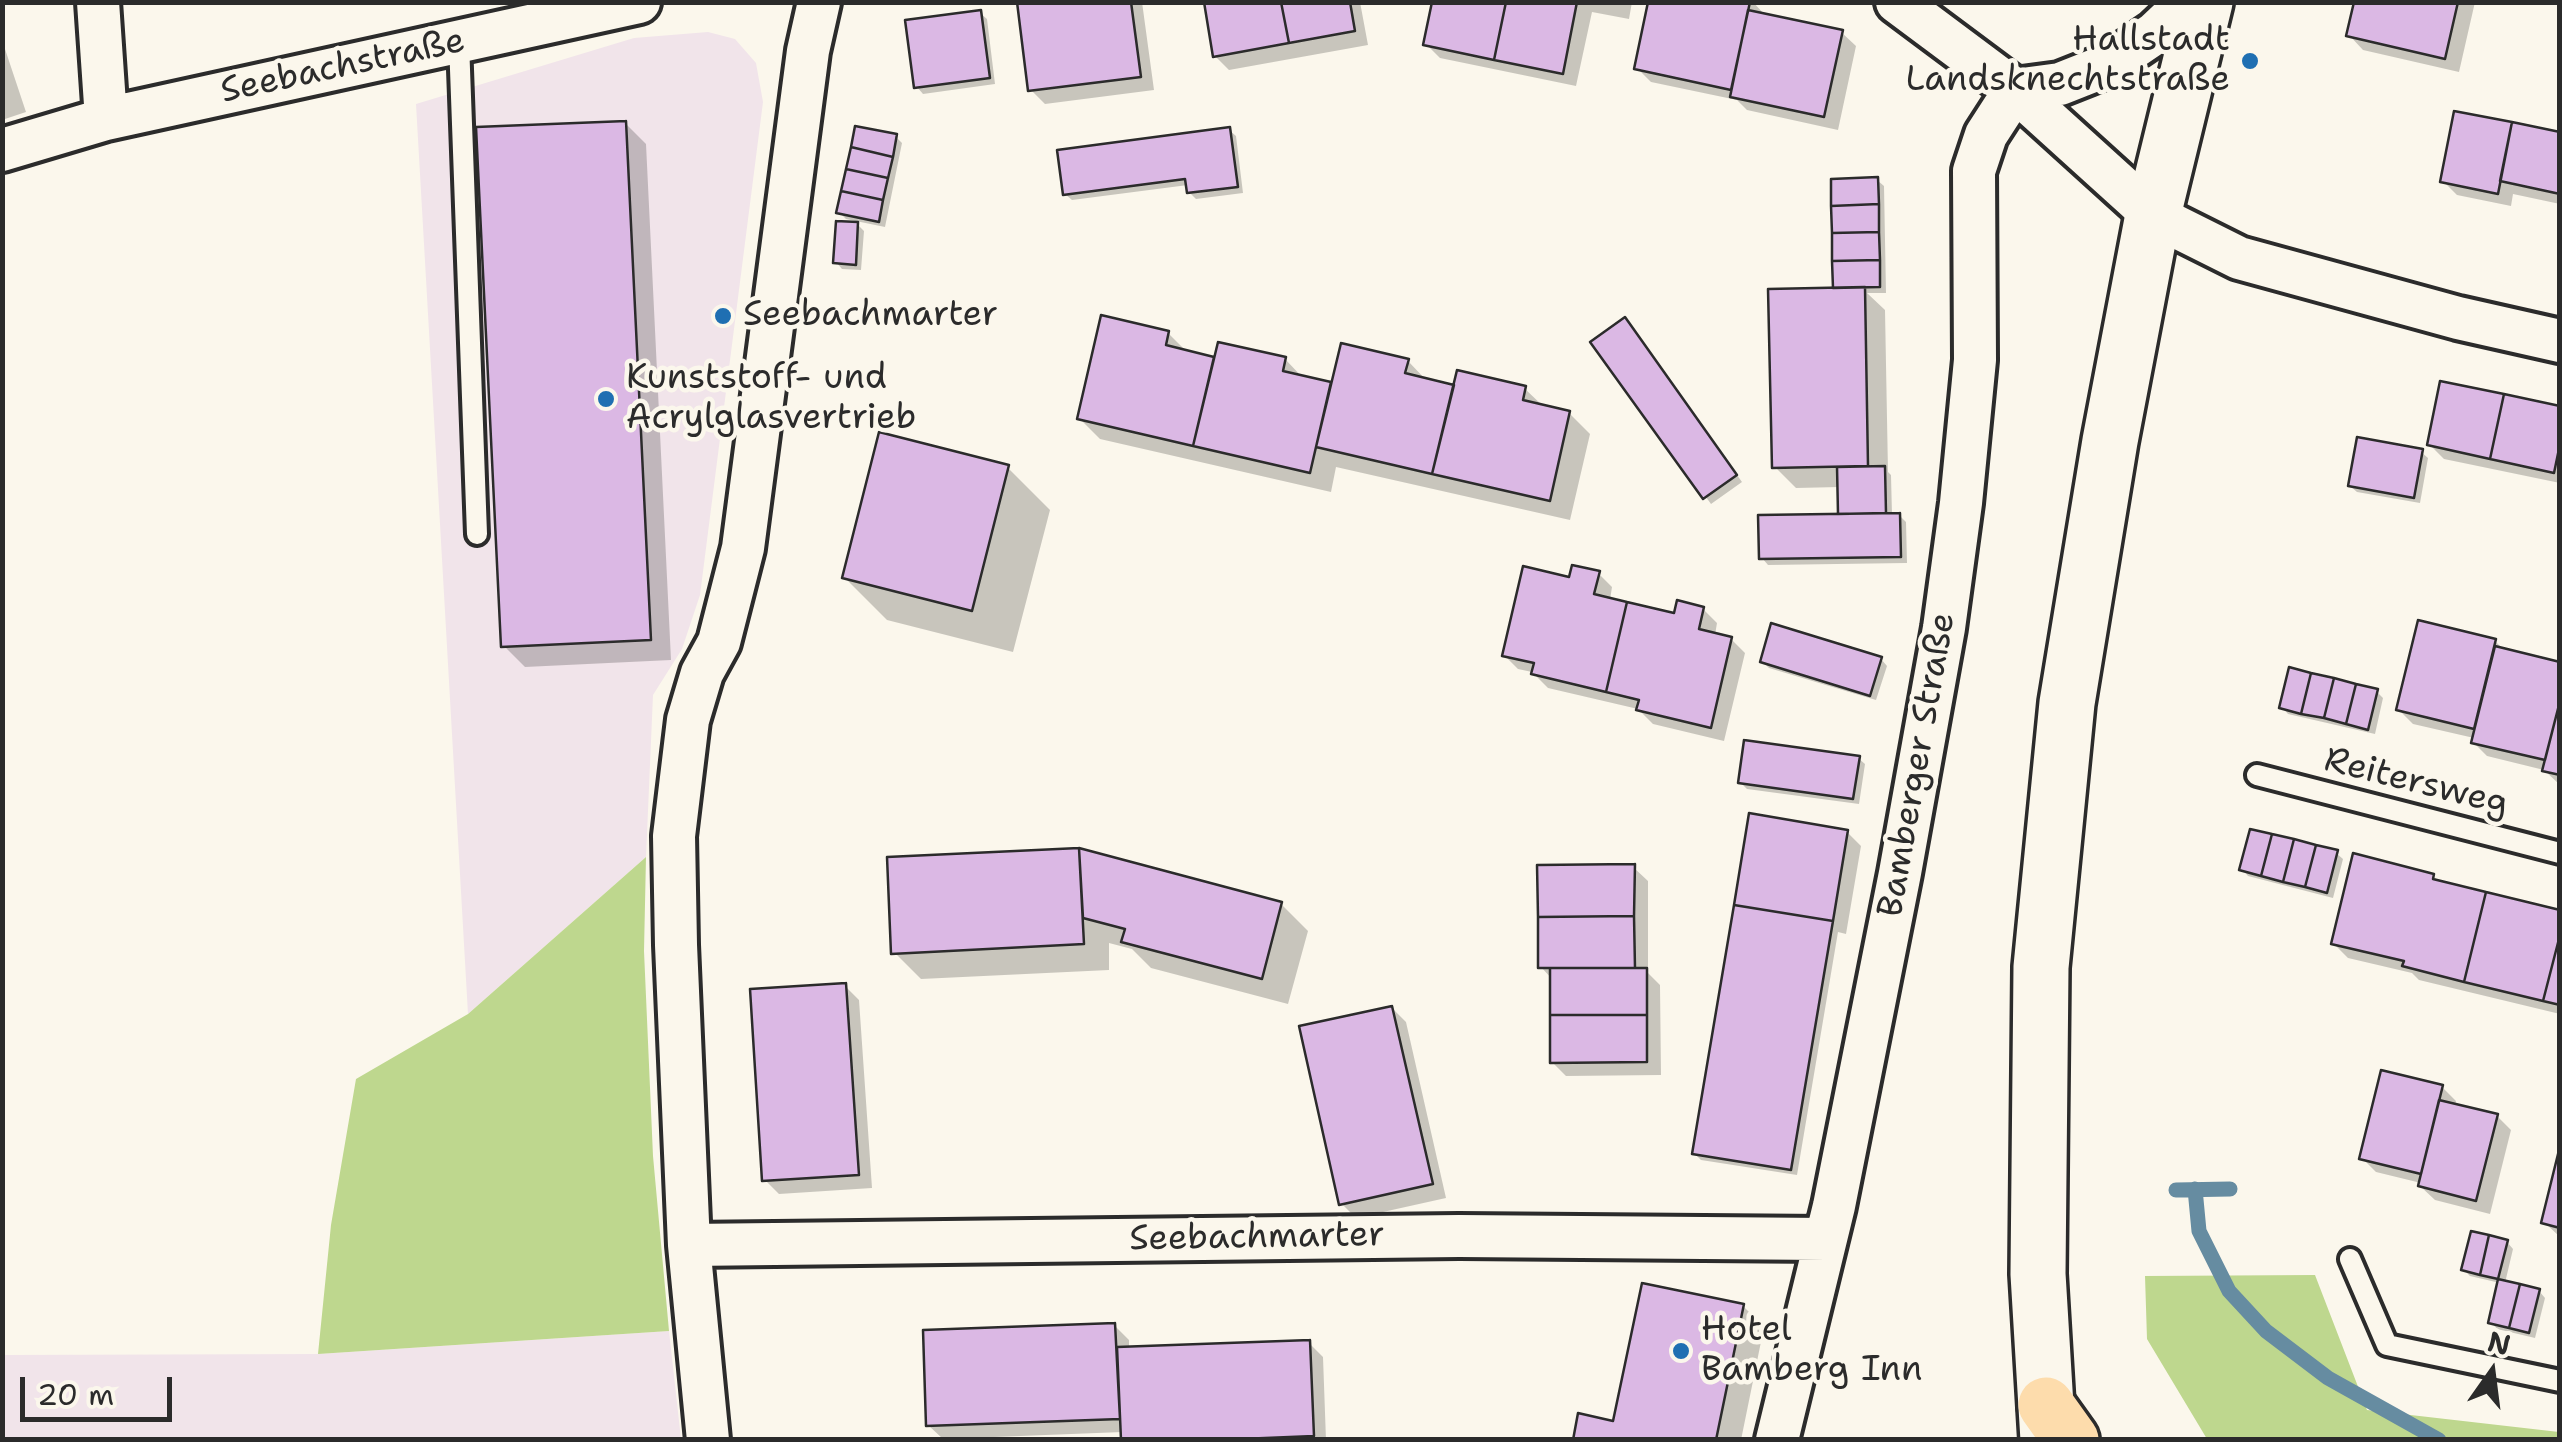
<!DOCTYPE html>
<meta charset="utf-8">
<style>
body{margin:0}
#map{position:relative;width:2562px;height:1442px;overflow:hidden;background:#fbf7ec;font-family:"Shantell Sans",sans-serif}
canvas{display:block}
.frame{position:absolute;inset:0;border:5px solid #2b2b2b;pointer-events:none}
.north{position:absolute;left:2442px;top:1322px;width:100px;height:100px;-webkit-text-stroke:8px #fbf7ec;paint-order:stroke;rotate:14deg;font-size:28px;font-weight:700;line-height:40px;text-align:center;color:#2b2b2b}
.north::after{content:'';display:block;margin:auto;width:35px;height:45px;background:#2b2b2b;clip-path:polygon(50% 0,100% 100%,50% 72%,0 100%)}
.scale{position:absolute;left:20px;top:1377px;width:152px;height:45px;box-sizing:border-box;border:5px solid #2b2b2b;border-top:0;padding-left:12px;font-size:30px;line-height:35px;white-space:nowrap;color:#2b2b2b;-webkit-text-stroke:8px #fbf7ec;paint-order:stroke}
</style>
<div id="map">
<canvas width="2562" height="1442"></canvas>
<div class="frame"></div>
<div class="north">N</div>
<div class="scale">20 m</div>
</div>
<script>
const ctx = document.querySelector('canvas').getContext('2d');
ctx.lineJoin = 'round';
function fill(path, color) {
  ctx.fillStyle = color;
  ctx.fill(path, 'evenodd');
}
function shape(rows) {
  const path = new Path2D();
  for (const r of rows) {
    path.moveTo(r[0], r[1]);
    for (let i = 2; i < r.length; i += 2) path.lineTo(r[i], r[i + 1]);
  }
  return path;
}
function strokePath(path, color, width, dash) {
  ctx.strokeStyle = color;
  ctx.lineWidth = width;
  ctx.lineCap = dash ? 'butt' : 'round';
  ctx.setLineDash(dash || []);
  ctx.stroke(path);
}
function label(font, color, halo, rows, align = 'center') {
  ctx.font = font + ' "Shantell Sans",sans-serif';
  ctx.lineWidth = 9;
  ctx.setLineDash([]);
  ctx.textBaseline = 'middle';
  ctx.strokeStyle = halo;
  ctx.fillStyle = color;
  for (const [text, x, y, turn = 0] of rows) {
    ctx.save();
    ctx.translate(x, y);
    ctx.rotate((+turn || 0) * Math.PI / 180);
    ctx.textAlign = isNaN(turn) ? turn : align;
    if (halo) ctx.strokeText(text, 0, 0);
    ctx.fillText(text, 0, 0);
    ctx.restore();
  }
}
fill(shape([
 [708,32,735,39,756,63,763,102,700,595,682,649,653,695,646,857,468,1014,416,104,634,38],
 [669,1331,681,1439,3,1440,3,1355,318,1354]
]), '#f1e4ea');
fill(shape([
 [646,857,644,951,653,1156,669,1331,318,1354,331,1225,356,1079,468,1014],
 [2315,1275,2367,1410,2559,1432,2559,1439,2207,1439,2147,1339,2145,1276]
]), '#bed78e');
fill(shape([
 [1019,2,1142,2,1154,90,1045,104,1031,90],
 [1206,2,1360,2,1368,45,1229,70,1215,56],
 [1434,2,1632,2,1629,19,1592,12,1576,86,1440,58,1426,44],
 [1651,2,1753,2,1764,14,1841,32,1856,46,1838,130,1747,110,1737,100,1651,82,1637,68],
 [2357,2,2475,2,2459,72,2363,50,2349,35],
 [980,13,987,19,995,84,923,94,917,87],
 [2,40,26,112,2,120],
 [625,123,646,144,671,660,525,667,504,646],
 [1229,130,1236,136,1243,193,1196,199,1189,192,1188,185,1072,200,1065,194],
 [2560,134,2560,204,2513,194,2511,206,2457,195,2443,181],
 [896,137,902,143,885,227,846,219,839,212],
 [1877,180,1884,186,1886,293,1867,293,1885,310,1888,472,1891,475,1892,515,1899,515,1906,522,1907,563,1768,565,1762,558,1840,516,1840,487,1796,488,1775,467,1835,290],
 [857,224,864,231,861,270,842,269,836,262],
 [1631,327,1742,482,1711,504,1594,342],
 [1168,333,1188,353,1216,360,1285,359,1304,379,1333,385,1408,361,1427,381,1456,388,1524,388,1544,407,1569,413,1590,434,1570,520,1336,467,1331,492,1100,439,1079,418],
 [2560,409,2560,483,2444,459,2430,445],
 [2421,452,2428,458,2420,503,2357,492,2350,486],
 [1007,467,1050,510,1013,652,887,620,845,578],
 [1598,573,1612,587,1610,600,1676,616,1703,609,1717,623,1715,635,1731,639,1745,653,1724,741,1653,724,1638,709,1548,688,1532,672,1518,669,1504,655,1571,580],
 [2495,641,2505,651,2560,664,2560,785,2544,770,2487,756,2473,742,2474,738,2413,724,2398,709],
 [1881,659,1887,666,1876,700,1769,668,1762,661],
 [2377,692,2383,698,2375,734,2288,714,2282,707],
 [1858,758,1865,764,1859,804,1747,789,1740,782],
 [1847,832,1861,846,1846,934,1838,932,1797,1175,1701,1160,1694,1153],
 [1079,850,1281,904,1308,931,1288,1004,1151,968,1132,949,1109,943,1109,970,921,979,894,952],
 [2336,853,2343,859,2333,898,2248,876,2242,869],
 [1633,867,1648,881,1648,973,1660,985,1661,1075,1566,1076,1552,1062,1552,979,1541,967],
 [2433,876,2441,884,2560,913,2560,1014,2419,980,2412,973,2348,958,2334,944],
 [845,986,859,1000,872,1188,779,1194,765,1180],
 [1392,1008,1406,1022,1446,1198,1356,1218,1342,1204],
 [2442,1087,2456,1101,2455,1106,2497,1116,2511,1130,2490,1214,2435,1200,2420,1186,2421,1183,2376,1172,2362,1158],
 [2560,1157,2560,1237,2544,1222],
 [2507,1242,2513,1249,2505,1283,2539,1291,2545,1298,2535,1338,2497,1329,2491,1322,2500,1283,2470,1276,2463,1269],
 [1743,1306,1764,1327,1741,1440,1575,1440,1615,1424],
 [1114,1325,1129,1340,1129,1349,1309,1343,1323,1357,1326,1440,1123,1440,1123,1432,943,1439,928,1425]
]), '#0003');
strokePath(shape([
 [2195,1189,2199,1231,2229,1291,2266,1331,2328,1378,2439,1440],
 [2176,1190,2230,1189]
]), '#668ca1', 15);
const building = shape([
 [1017,2,1131,2,1141,77,1028,91,1017,2],
 [1204,2,1281,2,1289,43,1213,57,1204,2],
 [1281,2,1350,2,1355,31,1289,43,1281,2],
 [1432,2,1506,2,1494,60,1423,45,1432,2],
 [1506,2,1577,2,1563,74,1494,60,1506,2],
 [1648,2,1750,2,1731,90,1634,69,1648,2],
 [2354,2,2458,2,2445,59,2346,36,2354,2],
 [981,10,990,78,914,88,905,20,981,10],
 [1748,10,1843,30,1824,117,1730,97,1748,10],
 [2454,111,2512,122,2498,194,2440,182,2454,111],
 [626,121,651,640,501,647,476,127,626,121],
 [2512,122,2560,132,2560,194,2500,181,2512,122],
 [855,126,897,134,893,157,851,147,855,126],
 [1230,127,1238,187,1187,193,1185,179,1063,195,1057,150,1230,127],
 [851,147,893,157,888,178,846,169,851,147],
 [846,169,888,178,883,200,841,191,846,169],
 [1878,177,1879,204,1831,206,1831,179,1878,177],
 [841,191,883,200,879,222,836,213,841,191],
 [1879,204,1879,232,1832,233,1831,206,1879,204],
 [836,221,858,222,856,265,833,263,836,221],
 [1879,232,1880,260,1832,261,1832,233,1879,232],
 [1880,260,1880,287,1833,288,1832,261,1880,260],
 [1865,287,1868,466,1772,468,1768,289,1865,287],
 [1101,315,1169,331,1166,345,1214,357,1193,446,1077,419,1101,315],
 [1625,317,1737,475,1703,499,1590,342,1625,317],
 [1218,342,1286,357,1283,371,1331,382,1310,473,1193,446,1218,342],
 [1341,343,1409,359,1405,373,1454,385,1432,474,1316,447,1341,343],
 [1457,370,1526,386,1523,400,1570,411,1550,501,1432,474,1457,370],
 [2440,381,2504,394,2490,459,2427,445,2440,381],
 [2504,394,2560,406,2560,444,2554,473,2490,459,2504,394],
 [879,432,1009,465,972,611,842,578,879,432],
 [2357,437,2423,449,2414,498,2348,486,2357,437],
 [1885,466,1886,513,1838,514,1837,467,1885,466],
 [1900,513,1901,557,1759,559,1758,515,1900,513],
 [1572,565,1600,571,1594,594,1627,602,1606,692,1531,674,1534,663,1502,656,1523,566,1569,577,1572,565],
 [1677,600,1704,607,1699,629,1732,637,1711,728,1636,710,1639,700,1606,692,1627,602,1674,613,1677,600],
 [2418,620,2496,639,2474,729,2396,710,2418,620],
 [1771,623,1882,657,1870,696,1760,662,1771,623],
 [2495,646,2560,662,2560,701,2545,760,2471,743,2495,646],
 [2289,667,2311,673,2301,714,2279,708,2289,667],
 [2311,673,2334,678,2324,718,2301,714,2311,673],
 [2334,678,2356,684,2346,724,2324,718,2334,678],
 [2356,684,2378,689,2368,730,2346,724,2356,684],
 [2560,701,2560,775,2542,771,2560,701],
 [1744,740,1860,756,1853,799,1738,783,1744,740],
 [1749,813,1848,830,1833,921,1734,905,1749,813],
 [2250,829,2272,834,2261,876,2239,870,2250,829],
 [2272,834,2294,839,2283,882,2261,876,2272,834],
 [2294,839,2316,845,2305,887,2283,882,2294,839],
 [2316,845,2338,850,2327,893,2305,887,2316,845],
 [1079,848,1084,944,891,954,887,857,1079,848],
 [1079,848,1282,902,1262,979,1121,942,1125,929,1083,918,1079,848],
 [2353,853,2434,874,2433,879,2486,892,2464,982,2402,966,2404,961,2331,944,2353,853],
 [1635,864,1634,916,1538,917,1537,865,1635,864],
 [2486,892,2560,910,2560,935,2543,1001,2464,982,2486,892],
 [1734,905,1833,921,1791,1170,1692,1154,1734,905],
 [1634,916,1635,968,1538,968,1538,917,1634,916],
 [2560,935,2560,1005,2543,1001,2560,935],
 [1550,968,1647,968,1647,1015,1550,1015,1550,968],
 [846,983,859,1175,762,1181,750,989,846,983],
 [1392,1006,1433,1184,1339,1205,1299,1026,1392,1006],
 [1550,1015,1647,1015,1647,1062,1550,1063,1550,1015],
 [2381,1070,2443,1085,2421,1174,2359,1159,2381,1070],
 [2439,1100,2498,1114,2476,1201,2418,1186,2439,1100],
 [2560,1146,2560,1228,2541,1223,2560,1146],
 [2471,1231,2489,1235,2480,1275,2461,1270,2471,1231],
 [2489,1235,2508,1240,2498,1279,2480,1275,2489,1235],
 [2498,1279,2520,1284,2509,1328,2488,1323,2498,1279],
 [1642,1283,1744,1304,1716,1440,1573,1440,1578,1413,1613,1421,1642,1283],
 [2520,1284,2540,1289,2529,1333,2509,1328,2520,1284],
 [1115,1323,1120,1419,926,1426,923,1330,1115,1323],
 [1310,1340,1314,1436,1216,1440,1121,1440,1117,1347,1310,1340]
]);
fill(building, '#dbb8e4');
strokePath(building, '#2b2b2b', 2.5);
const lane = shape([
 [459,42,477,534],
 [2257,775,2560,853],
 [2350,1259,2387,1345,2560,1381]
]);
const street = shape([
 [98,2,106,119],
 [1897,2,2015,90,2153,215,2239,258,2458,318,2560,341],
 [2015,90,2060,84,2108,65,2155,33,2188,2],
 [2,150,106,119,639,2],
 [689,1245,1459,1236,1826,1239],
 [708,1440,689,1245,676,945,674,836,688,720,702,673,719,642,743,548,808,51,819,2],
 [1777,1440,1834,1206,1900,873,1944,628,1961,503,1975,360,1974,171,1986,135,2015,90]
]);
const secondary = shape([
 [2048,1440,2038,1274,2041,967,2067,703,2110,441,2153,215,2205,2]
]);
const highway = shape([
 [2046,1405,2071,1440]
]);
strokePath(lane, '#2b2b2b', 28);
strokePath(street, '#2b2b2b', 50);
strokePath(secondary, '#2b2b2b', 62);
strokePath(highway, '#2b2b2b', 62);
strokePath(lane, '#fbf7ec', 20);
strokePath(street, '#fbf7ec', 42);
strokePath(secondary, '#fbf7ec', 55);
strokePath(highway, '#fddcac', 55);
for (const [x, y, r, color] of [
 [2250,61,10,"#1f6fb2"],
 [723,316,10,"#1f6fb2"],
 [606,399,10,"#1f6fb2"],
 [1681,1351,10,"#1f6fb2"]
]) {
  const dot = new Path2D();
  dot.arc(x, y, r, 0, 2 * Math.PI);
  ctx.fillStyle = color;
  ctx.fill(dot);
  strokePath(dot, '#fbf7ec', 4);
}
label('35px', '#2b2b2b', '#fbf7ec', [
 ["Hallstadt",2230,41,"right"],
 ["Landsknechtstraße",2230,81,"right"],
 ["Seebachmarter",743,316],
 ["Kunststoff- und",626,379],
 ["Acrylglasvertrieb",626,419],
 ["Hotel",1701,1331],
 ["Bamberg Inn",1701,1371]
], 'left');
label('35px', '#2b2b2b', '#fbf7ec', [
 ["Seebachstraße",343,67,-12],
 ["Bamberger Straße",1918,765,-80],
 ["Reitersweg",2416,783,14],
 ["Seebachmarter",1257,1238,-1]
]);
</script>
